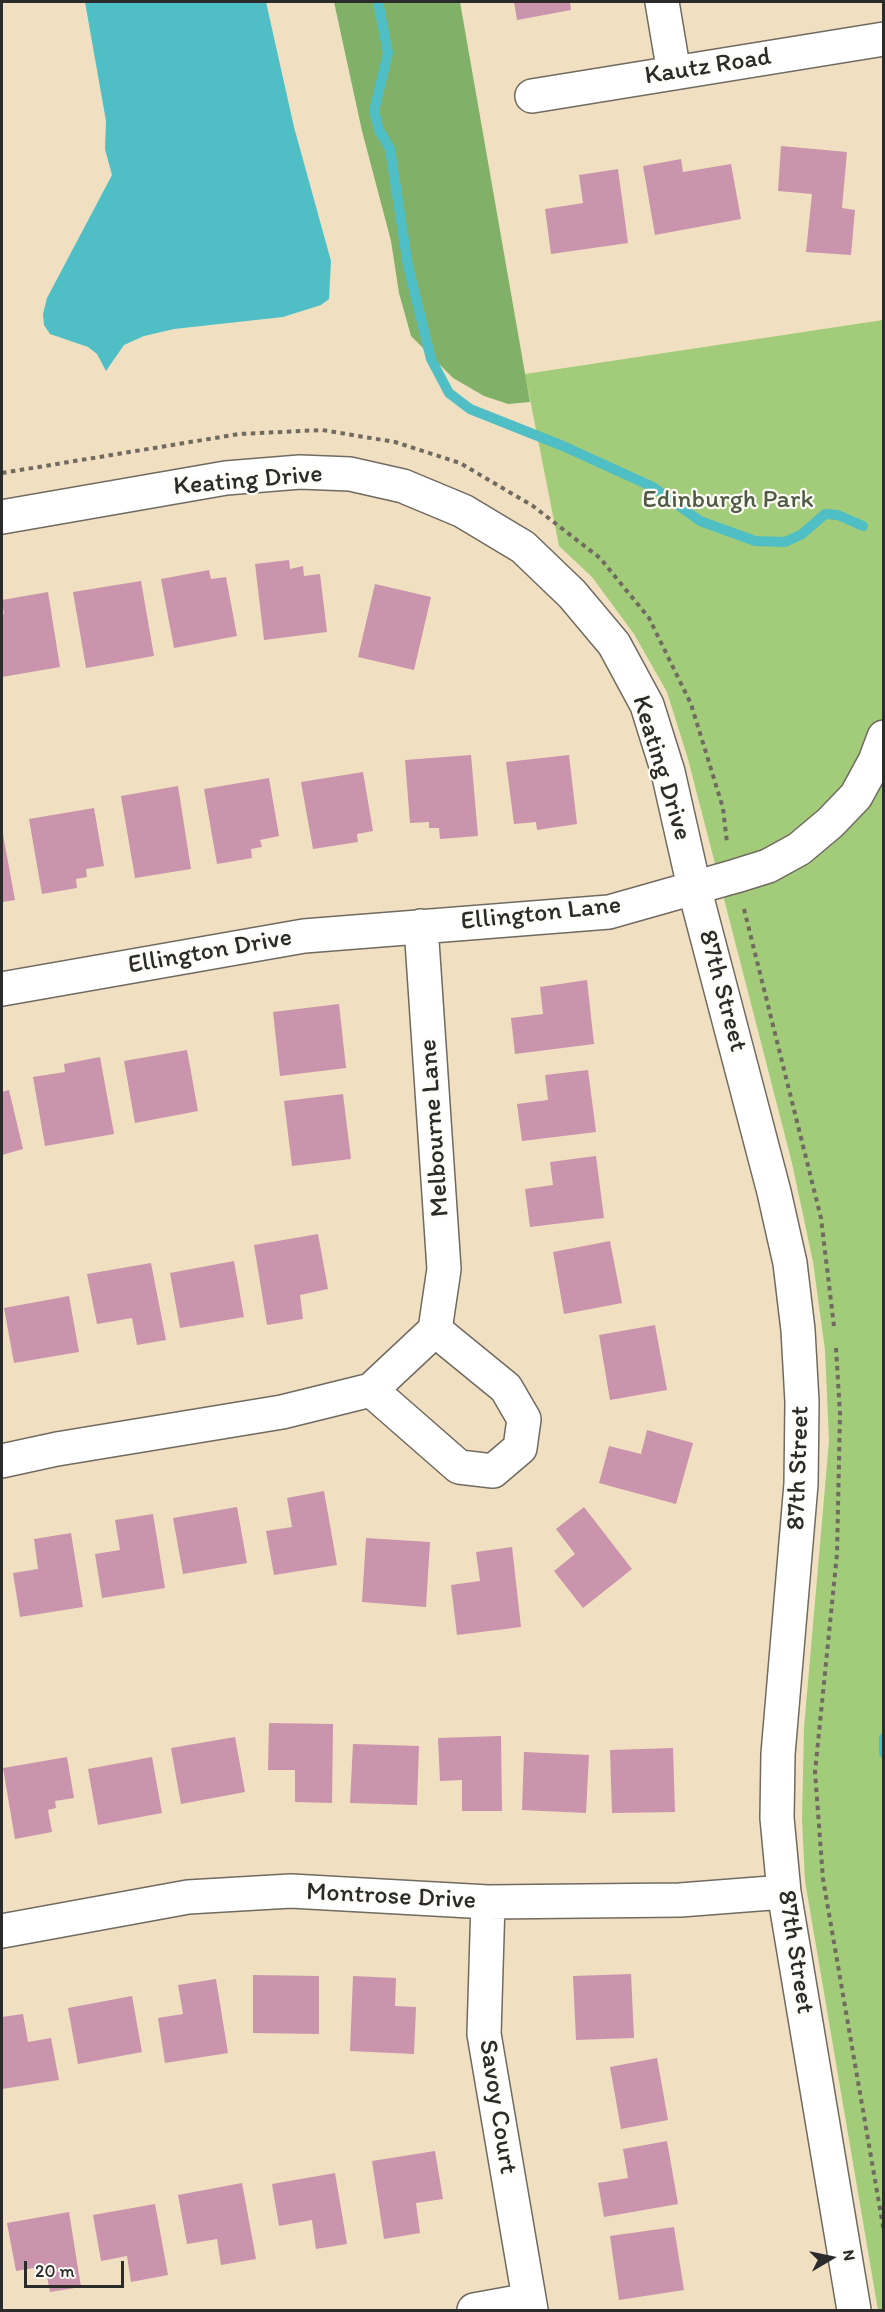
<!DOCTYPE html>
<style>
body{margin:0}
#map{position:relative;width:885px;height:2312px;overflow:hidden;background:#f0e0c1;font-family:Itim,sans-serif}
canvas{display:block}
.frame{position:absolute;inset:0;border:3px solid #2b2b2b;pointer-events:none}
.north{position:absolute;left:801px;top:2228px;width:60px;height:60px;-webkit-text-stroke:4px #fdfcf7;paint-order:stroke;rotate:81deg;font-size:16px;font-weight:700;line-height:24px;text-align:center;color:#2b2b2b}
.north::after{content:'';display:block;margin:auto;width:21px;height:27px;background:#2b2b2b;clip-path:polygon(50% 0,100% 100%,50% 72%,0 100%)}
.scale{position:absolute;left:24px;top:2261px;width:100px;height:27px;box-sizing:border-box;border:3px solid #2b2b2b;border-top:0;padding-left:8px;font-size:18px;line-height:21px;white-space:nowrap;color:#2b2b2b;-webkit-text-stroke:4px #fdfcf7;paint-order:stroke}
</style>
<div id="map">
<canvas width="885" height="2312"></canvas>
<div class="frame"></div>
<div class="north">N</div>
<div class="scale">20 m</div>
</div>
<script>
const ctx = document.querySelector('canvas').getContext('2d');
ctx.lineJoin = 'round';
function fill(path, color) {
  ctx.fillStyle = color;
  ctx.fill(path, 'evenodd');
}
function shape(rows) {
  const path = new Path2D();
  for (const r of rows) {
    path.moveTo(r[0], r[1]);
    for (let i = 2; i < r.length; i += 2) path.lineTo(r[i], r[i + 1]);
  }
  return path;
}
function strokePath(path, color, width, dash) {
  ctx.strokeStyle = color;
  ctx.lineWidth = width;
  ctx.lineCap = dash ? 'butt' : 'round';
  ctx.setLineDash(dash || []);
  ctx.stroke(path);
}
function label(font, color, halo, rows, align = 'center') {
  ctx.font = font + ' Itim,sans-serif';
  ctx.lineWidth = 4.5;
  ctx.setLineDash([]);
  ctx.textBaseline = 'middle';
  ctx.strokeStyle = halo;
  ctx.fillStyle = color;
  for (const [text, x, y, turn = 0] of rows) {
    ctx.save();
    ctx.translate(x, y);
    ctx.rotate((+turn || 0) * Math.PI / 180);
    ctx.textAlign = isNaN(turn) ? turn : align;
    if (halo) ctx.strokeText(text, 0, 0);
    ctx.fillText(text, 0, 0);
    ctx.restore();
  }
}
fill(shape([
 [883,320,883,2310,878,2310,805,1881,802,1819,804,1728,829,1441,825,1350,813,1262,792,1163,688,759,667,692,634,634,592,577,559,546,525,374]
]), '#a2cc79');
fill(shape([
 [334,2,460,2,530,402,508,404,484,396,453,378,411,336,399,293,391,241,362,131]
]), '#81b069');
fill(shape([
 [85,2,266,2,294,127,331,261,329,299,321,305,283,317,174,329,144,336,124,345,106,371,97,354,88,347,50,334,44,325,43,314,47,298,112,175,105,149,106,121]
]), '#50bec5');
strokePath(shape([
 [378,2,388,53,374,111,379,130,390,149,408,266,431,359,449,393,470,409,563,446,653,487,700,521,755,541,785,542,802,534,825,514,838,515,863,526],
 [884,1738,884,1753]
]), '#50bec5', 10);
fill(shape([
 [514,2,570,2,571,10,517,20],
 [781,146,847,152,842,208,855,210,851,255,806,252,812,194,778,191],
 [681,159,683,172,731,164,741,219,655,235,643,166],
 [618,169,628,243,551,254,545,209,583,203,579,175],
 [289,560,290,569,303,566,304,576,320,574,327,632,264,640,255,564],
 [209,570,211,579,226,577,237,636,174,648,161,579],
 [141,581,154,656,86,668,73,592],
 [375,584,431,597,414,670,358,657],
 [48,592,60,667,2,677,2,614,4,614,2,600],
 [471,755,478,836,440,839,439,828,429,828,429,822,410,823,405,760],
 [569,755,577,824,537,830,536,822,514,824,506,762],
 [363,772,373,831,357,834,358,842,313,849,301,782],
 [269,778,279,836,260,840,262,847,251,849,252,858,217,864,204,789],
 [178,786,191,869,135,878,121,796],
 [94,808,104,866,86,869,87,877,76,879,77,888,42,894,29,819],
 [2,829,15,900,2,902],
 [587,980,594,1044,515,1054,511,1018,543,1014,540,987],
 [339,1004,346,1068,280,1076,273,1012],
 [187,1050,198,1111,135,1123,124,1061],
 [100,1057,114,1134,45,1146,33,1077,65,1072,64,1064],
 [588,1070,596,1132,522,1141,517,1104,548,1100,545,1075],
 [9,1090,23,1149,2,1155,2,1092],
 [343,1094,351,1159,292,1166,284,1101],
 [596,1156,604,1218,530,1227,525,1189,553,1185,550,1162],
 [318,1234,328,1289,300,1295,303,1319,267,1325,254,1245],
 [610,1241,622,1303,564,1314,553,1252],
 [234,1261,244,1317,180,1328,170,1273],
 [151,1263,166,1340,137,1345,132,1318,97,1324,87,1274],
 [69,1296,79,1352,14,1363,4,1308],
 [655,1325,667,1390,610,1400,599,1335],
 [647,1430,693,1443,676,1504,599,1483,609,1446,641,1454],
 [324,1491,337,1565,274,1575,266,1531,292,1527,287,1498],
 [237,1507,247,1563,183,1574,173,1518],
 [584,1507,632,1569,583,1608,554,1571,575,1554,556,1529],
 [153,1514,165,1588,102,1598,95,1554,120,1550,115,1520],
 [71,1533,83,1607,20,1617,13,1573,38,1569,34,1539],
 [366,1538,430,1542,426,1607,362,1602],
 [512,1547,521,1627,457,1635,451,1585,480,1581,476,1552],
 [269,1723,333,1724,332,1803,295,1802,295,1770,268,1770],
 [501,1736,502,1811,462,1811,462,1780,440,1781,438,1738],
 [235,1737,245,1792,181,1804,171,1748],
 [353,1744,419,1746,417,1805,350,1803],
 [673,1748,675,1812,612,1813,610,1750],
 [524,1752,589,1755,586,1813,522,1810],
 [67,1757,74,1798,55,1801,56,1808,48,1810,52,1832,15,1839,3,1768],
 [152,1757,162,1813,98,1825,88,1769],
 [631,1974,634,2038,576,2040,573,1976],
 [253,1975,319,1976,319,2034,253,2033],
 [353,1976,396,1978,395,2006,416,2007,414,2054,350,2051],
 [216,1979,228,2053,165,2063,158,2018,183,2014,178,1985],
 [132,1996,142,2052,78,2064,68,2008],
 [23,2014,28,2042,51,2038,59,2080,2,2089,2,2017],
 [657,2058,668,2120,621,2129,610,2067],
 [667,2141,678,2204,604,2217,598,2183,628,2178,623,2149],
 [435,2151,443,2199,416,2203,420,2233,384,2239,372,2161],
 [335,2173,347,2244,316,2249,312,2220,279,2226,272,2184],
 [242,2183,256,2259,221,2265,217,2239,187,2244,178,2195],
 [155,2204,168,2275,131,2282,127,2256,101,2261,93,2215],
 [69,2212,81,2287,50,2292,45,2266,16,2271,7,2223],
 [674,2227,684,2290,619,2300,610,2236]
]), '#ca94ac');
const minor = shape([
 [662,2,674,73],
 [532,96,884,39],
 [2,517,226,478,300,472,350,474,403,486,463,511,523,547,572,594,614,644,647,705,668,772,694,887,774,1192,790,1263,798,1330,802,1402,801,1484,778,1754,777,1818,784,1892,854,2310],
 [2,989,304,936,609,912,736,876,768,866,799,849,830,823,856,796,875,761,884,737],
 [371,1390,459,1467,493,1471,520,1448,524,1419,506,1388,435,1330],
 [2,1461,57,1449,282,1412,371,1390,435,1330,444,1269,421,926],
 [488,1902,484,2034,531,2310],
 [2,1931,188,1897,291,1891,488,1902,680,1900,784,1892],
 [474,2310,529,2300]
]);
strokePath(minor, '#706a60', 36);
strokePath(shape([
 [2,473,239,434,322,430,395,442,460,463,533,506,600,558,649,618,691,704,723,808,727,843],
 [744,909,821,1218,834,1326],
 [836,1348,840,1414,837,1554,815,1772,823,1879,884,2232]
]), '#706a60', 4, [4.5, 4.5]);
strokePath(minor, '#fff', 33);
label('26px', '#2b2b2b', '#fdfcf7', [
 ["Kautz Road",708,67,-9],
 ["Keating Drive",248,481,-5],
 ["Keating Drive",661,768,73],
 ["Ellington Lane",541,914,-6],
 ["Ellington Drive",210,952,-10],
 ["87th Street",722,991,75],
 ["Melbourne Lane",435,1128,-94],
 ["87th Street",799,1468,-88],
 ["Montrose Drive",391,1897,3],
 ["87th Street",795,1952,81],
 ["Savoy Court",497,2107,81]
]);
label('26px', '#4f5b42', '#fdfcf7', [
 ["Edinburgh Park",728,500]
]);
</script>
